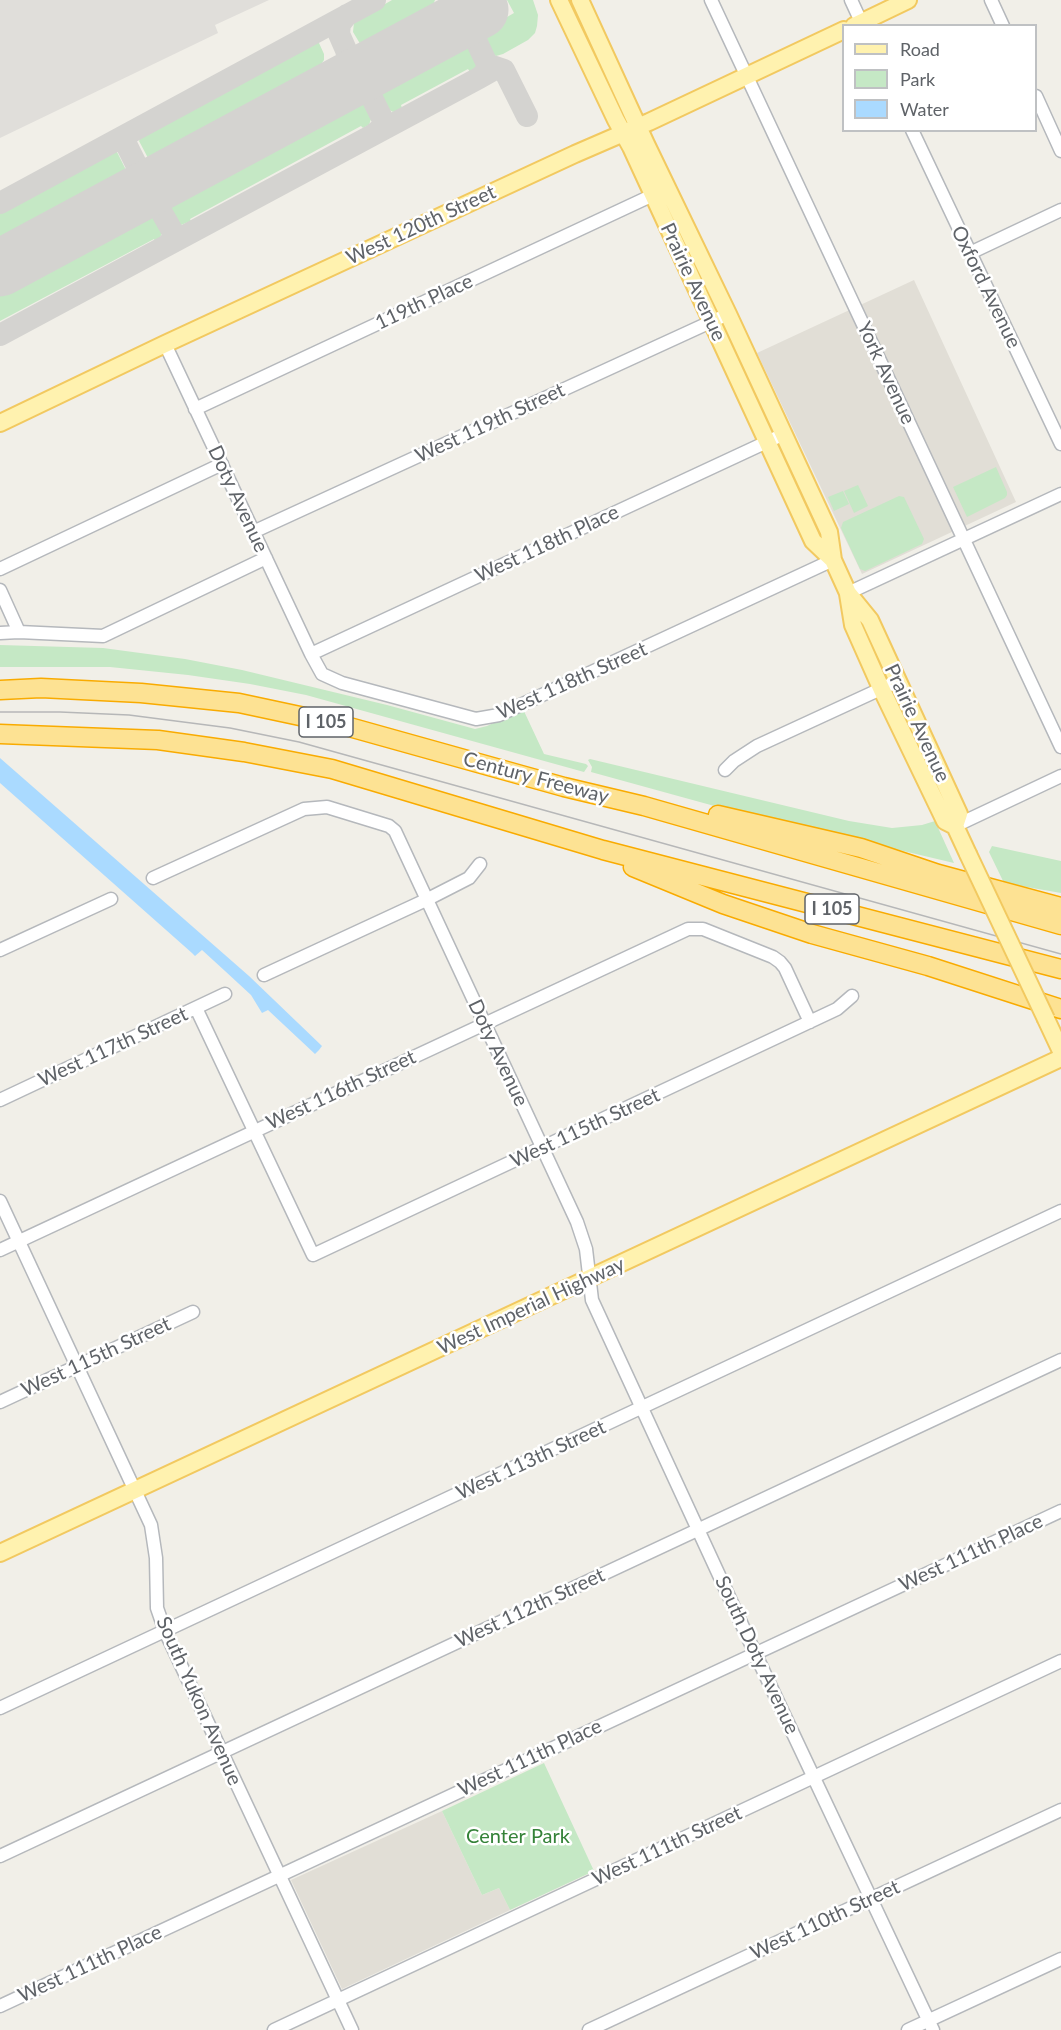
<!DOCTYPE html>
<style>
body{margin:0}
#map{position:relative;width:1061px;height:2030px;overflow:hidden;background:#f1efe8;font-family:Lato,sans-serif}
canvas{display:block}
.legend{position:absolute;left:842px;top:24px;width:195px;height:108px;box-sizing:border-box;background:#fff;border:2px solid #bfc1c3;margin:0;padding:8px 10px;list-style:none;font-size:18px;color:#5f6368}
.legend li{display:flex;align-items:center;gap:12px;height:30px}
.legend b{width:30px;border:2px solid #bfc1c3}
</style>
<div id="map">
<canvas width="1061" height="2030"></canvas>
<ul class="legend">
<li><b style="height:8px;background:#fff2af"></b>Road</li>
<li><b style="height:16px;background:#c5e8c5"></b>Park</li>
<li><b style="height:16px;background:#aadaff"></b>Water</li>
</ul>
</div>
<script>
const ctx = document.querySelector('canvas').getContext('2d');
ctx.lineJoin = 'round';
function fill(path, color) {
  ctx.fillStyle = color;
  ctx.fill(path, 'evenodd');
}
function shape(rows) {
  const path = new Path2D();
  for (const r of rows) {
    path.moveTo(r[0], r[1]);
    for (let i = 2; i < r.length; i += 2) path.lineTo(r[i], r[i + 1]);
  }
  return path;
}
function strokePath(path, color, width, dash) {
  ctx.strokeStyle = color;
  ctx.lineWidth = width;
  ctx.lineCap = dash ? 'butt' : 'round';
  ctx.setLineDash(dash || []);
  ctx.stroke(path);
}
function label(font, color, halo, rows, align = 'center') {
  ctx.font = font + ' Lato,sans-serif';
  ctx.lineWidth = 5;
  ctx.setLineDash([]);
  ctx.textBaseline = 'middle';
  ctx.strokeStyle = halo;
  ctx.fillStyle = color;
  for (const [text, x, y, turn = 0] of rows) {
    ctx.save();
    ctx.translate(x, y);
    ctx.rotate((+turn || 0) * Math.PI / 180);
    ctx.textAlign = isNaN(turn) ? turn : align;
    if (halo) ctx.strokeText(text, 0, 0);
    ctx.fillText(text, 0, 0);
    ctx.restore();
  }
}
fill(shape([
 [0,0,269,0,215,25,218,33,0,138]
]), '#e0deda');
fill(shape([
 [914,280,1016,502,862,574,757,353],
 [442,1811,482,1895,499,1888,510,1910,342,1989,291,1880]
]), '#e1ded6');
fill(shape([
 [392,0,435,0,430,13,424,18,421,14,369,42,371,46,369,47,362,47,353,32,354,22],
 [507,0,533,0,538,15,537,26,535,33,528,40,503,54,496,56,490,53,483,34,486,29,514,13],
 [462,41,471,45,478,58,476,68,470,72,468,69,401,105,402,108,397,111,393,112,386,108,379,94,382,85,384,84,386,88,461,48,459,43],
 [314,42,319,43,324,54,324,60,317,70,151,159,148,158,139,141,142,135],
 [360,98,365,103,372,116,369,125,363,128,361,126,190,219,191,221,181,225,176,220,168,205,171,198,172,197,175,202,355,105,353,99],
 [113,151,117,152,125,168,124,174,0,240,0,211],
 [146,212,153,212,157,217,163,232,159,239,155,241,154,239,0,321,0,295,147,216],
 [996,467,1007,492,1007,495,1005,498,967,517,953,487],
 [858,485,868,506,854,513,844,491],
 [843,491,849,504,834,511,828,497],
 [899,496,904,497,924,539,922,544,865,571,860,569,841,528,843,522],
 [0,645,103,648,185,659,242,670,387,705,475,729,487,726,523,709,544,754,586,764,588,766,584,772,306,695,250,684,188,675,110,667,0,667],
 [590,759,849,821,892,828,922,825,935,821,954,863,718,807,591,772,592,767,588,760],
 [992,846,1061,861,1061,893,1004,883,989,852],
 [544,1763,594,1871,510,1910,499,1888,482,1895,442,1811]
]), '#c5e8c5');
fill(shape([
 [0,758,249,976,322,1046,319,1050,315,1054,268,1010,262,1013,251,995,225,971,202,950,195,956,192,953,0,783]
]), '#aadaff');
strokePath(shape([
 [453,0,453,9,451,18,438,33,454,27,462,27,473,34,488,66,487,71,479,78],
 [347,15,340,24,339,34,346,50,349,64,347,73,337,87,356,84,364,87,369,92,384,122,380,129,375,133],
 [492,66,504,70,527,116],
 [128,134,125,142,138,168,139,176,132,192,123,202,143,199,152,202,158,206,174,234,173,239,167,245],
 [0,203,375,0],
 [0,335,479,78,497,68,504,70]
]), '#d4d3d0', 22);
strokePath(shape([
 [0,268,480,10]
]), '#d4d3d0', 57);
const minor = shape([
 [711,0,1061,747],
 [851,0,863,26],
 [991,0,1003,26],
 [1036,96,1061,151],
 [912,130,1061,444],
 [970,253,1061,210],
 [165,344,311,654,322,674,342,683,476,719,499,715,833,560],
 [195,409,653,195],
 [253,532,728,314],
 [0,569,222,464],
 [0,590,19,632],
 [848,593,1061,494],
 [0,633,19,632,103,636,266,558],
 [311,654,784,434],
 [725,770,734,761,757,746,898,681],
 [955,826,1061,776],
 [153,878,304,809,327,807,389,826,395,831,577,1222,586,1249,592,1300,755,1653,933,2030],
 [0,950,111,899],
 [264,975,426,900,469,878,480,864],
 [196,1008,313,1255,837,1009,852,996],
 [0,1100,225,994],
 [0,1201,151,1525,156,1558,157,1608,165,1631,352,2030],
 [0,1250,688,929,703,929,773,957,780,962,785,968,810,1022],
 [0,1402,193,1312],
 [0,1708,1061,1211],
 [0,1856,1061,1360],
 [0,2006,1061,1511],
 [274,2030,1061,1661],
 [589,2030,1061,1810],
 [908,2030,1061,1959]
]);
const major = shape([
 [559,0,616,120,631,147,813,541,833,560],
 [580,0,646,144,728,314,829,532,833,560,848,593,870,620,959,814,955,826],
 [854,26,908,0],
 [0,423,165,344,575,154,649,122,844,30],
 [848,594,853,625,881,688,945,821,955,826,968,854],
 [1046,1019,1061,1051],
 [0,1553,1061,1058]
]);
const highway = shape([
 [0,690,41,688,141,693,239,703,342,725,564,787,644,806,1061,925],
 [0,734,158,740,244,752,332,769,603,850,1061,969],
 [718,815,861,848,938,874,1061,907],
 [633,867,723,904,812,934,928,966,1061,1009]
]);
strokePath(minor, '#b5b8bc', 15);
strokePath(major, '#f2c960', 20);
strokePath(highway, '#f9ab00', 21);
strokePath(minor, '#fff', 12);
strokePath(major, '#fff2af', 16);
strokePath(highway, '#fde293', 18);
strokePath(shape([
 [0,712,60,712,129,715,230,728,299,742,1061,954]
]), '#b6b7b8', 1.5);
const majorBridge = shape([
 [968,854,1046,1019]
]);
strokePath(majorBridge, '#f2c960', 20, []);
strokePath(majorBridge, '#fff2af', 16);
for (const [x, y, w] of [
 [326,722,54],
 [832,909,54]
]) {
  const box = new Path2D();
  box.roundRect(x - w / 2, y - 15, w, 30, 4.5);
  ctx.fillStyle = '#fff';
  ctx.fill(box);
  strokePath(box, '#5f6368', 1.5);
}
label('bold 18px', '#5f6368', null, [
 ["I 105",326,722],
 ["I 105",832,909]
]);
label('20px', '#5f6368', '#fff', [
 ["West 120th Street",421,225,-25],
 ["Prairie Avenue",693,282,65],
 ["Oxford Avenue",986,287,64],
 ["119th Place",424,302,-25],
 ["York Avenue",886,373,65],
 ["West 119th Street",490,423,-25],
 ["Doty Avenue",238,499,65],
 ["West 118th Place",547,544,-25],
 ["West 118th Street",572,681,-24],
 ["Prairie Avenue",917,723,65],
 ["Century Freeway",536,778,15],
 ["West 117th Street",113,1047,-25],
 ["Doty Avenue",498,1053,65],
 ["West 116th Street",341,1090,-25],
 ["West 115th Street",585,1128,-25],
 ["West Imperial Highway",531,1306,-25],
 ["West 115th Street",96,1357,-25],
 ["West 113th Street",531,1460,-25],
 ["West 111th Place",971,1553,-25],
 ["West 112th Street",530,1608,-25],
 ["South Doty Avenue",757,1655,65],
 ["South Yukon Avenue",199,1701,66],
 ["West 111th Place",530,1758,-25],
 ["West 111th Street",667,1846,-25],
 ["West 110th Street",825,1920,-25],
 ["West 111th Place",90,1964,-25]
]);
label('20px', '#348238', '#fff', [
 ["Center Park",518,1837]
]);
</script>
